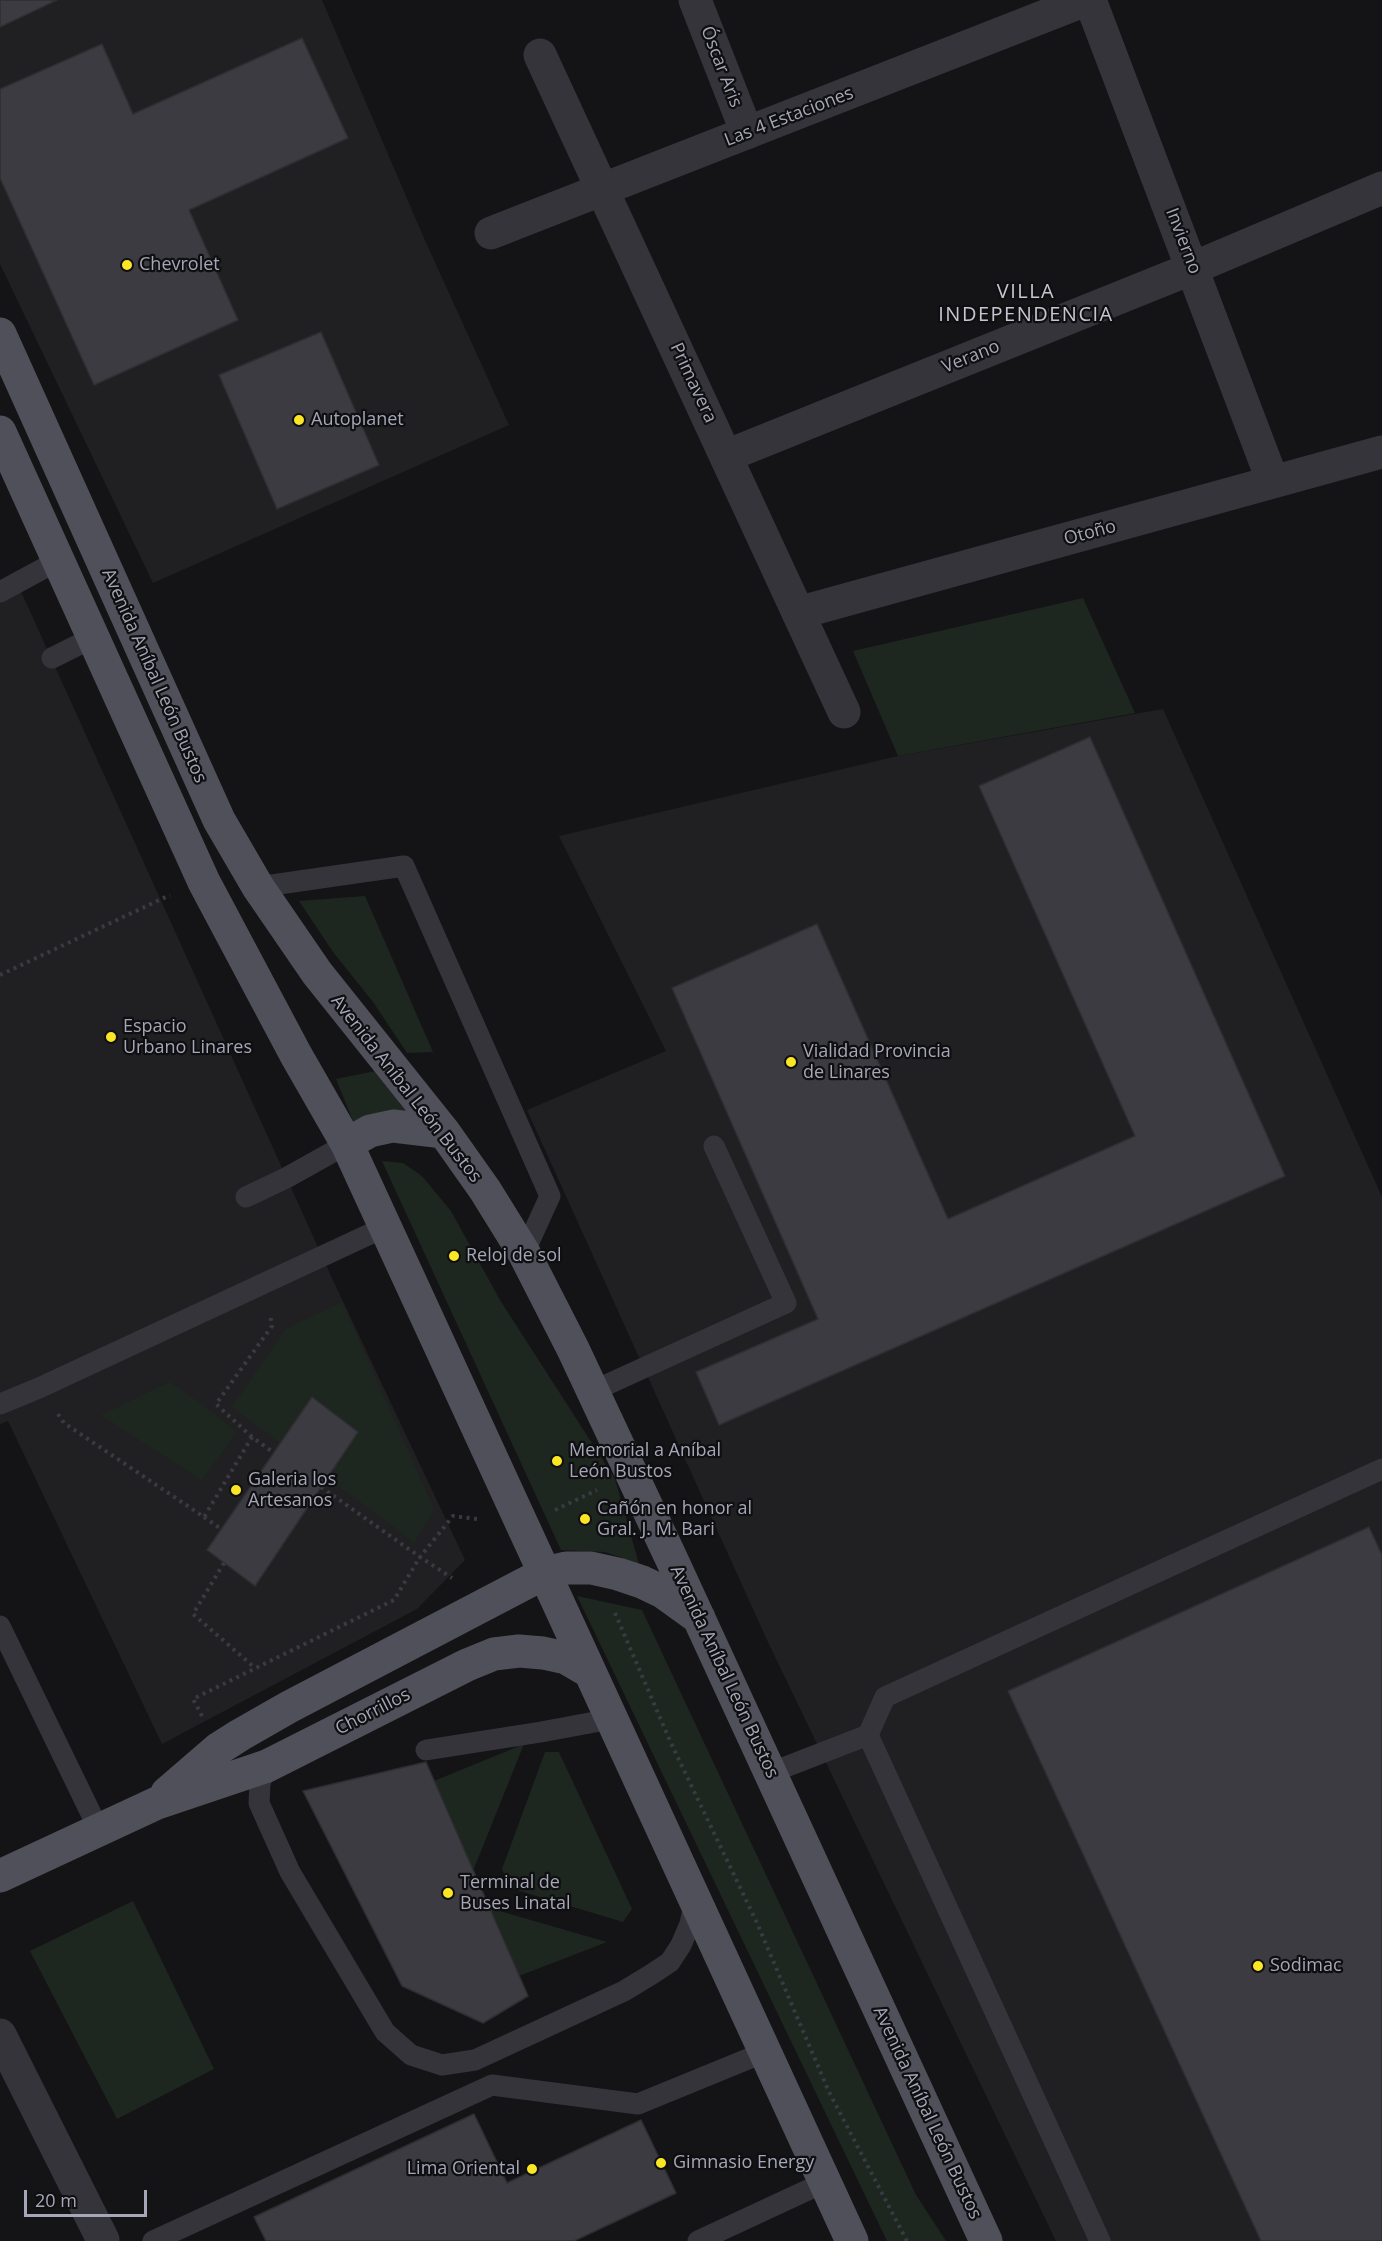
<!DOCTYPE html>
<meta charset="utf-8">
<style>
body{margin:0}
#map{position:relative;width:1382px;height:2241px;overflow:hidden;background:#141416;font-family:"Open Sans",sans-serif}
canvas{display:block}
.scale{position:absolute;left:24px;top:2190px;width:123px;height:27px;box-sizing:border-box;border:3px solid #a5a6b7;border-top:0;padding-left:8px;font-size:18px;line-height:21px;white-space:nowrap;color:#a5a6b7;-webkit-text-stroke:4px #0f0f11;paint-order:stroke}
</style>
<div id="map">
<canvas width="1382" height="2241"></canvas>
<div class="scale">20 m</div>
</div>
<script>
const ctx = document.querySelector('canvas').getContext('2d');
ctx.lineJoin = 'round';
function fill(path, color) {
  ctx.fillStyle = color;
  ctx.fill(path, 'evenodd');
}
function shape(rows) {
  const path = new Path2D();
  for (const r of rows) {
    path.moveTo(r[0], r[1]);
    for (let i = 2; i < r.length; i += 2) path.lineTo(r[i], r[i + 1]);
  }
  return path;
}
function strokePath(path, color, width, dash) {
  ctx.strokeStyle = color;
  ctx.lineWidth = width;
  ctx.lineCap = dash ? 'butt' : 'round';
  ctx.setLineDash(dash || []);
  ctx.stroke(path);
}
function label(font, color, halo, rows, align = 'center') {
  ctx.font = font + ' "Open Sans",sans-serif';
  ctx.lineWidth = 4.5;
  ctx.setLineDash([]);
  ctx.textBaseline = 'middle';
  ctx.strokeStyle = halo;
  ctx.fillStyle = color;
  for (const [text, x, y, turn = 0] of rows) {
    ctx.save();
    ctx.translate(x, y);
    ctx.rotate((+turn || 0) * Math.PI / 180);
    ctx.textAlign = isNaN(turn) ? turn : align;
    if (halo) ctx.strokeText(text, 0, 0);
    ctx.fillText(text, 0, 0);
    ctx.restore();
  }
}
fill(shape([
 [0,0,322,0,423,236,509,425,153,583,0,264],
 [14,576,331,1276,465,1560,417,1609,162,1744,8,1421,0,1424,0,583],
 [1163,709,1382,1197,1382,2241,1056,2241,767,1640,527,1110,666,1051,559,836,898,756]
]), '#202023');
fill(shape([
 [1083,598,1135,713,898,756,853,651],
 [365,896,433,1052,407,1053,373,1002,333,952,299,901],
 [381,1070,411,1110,353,1121,336,1079],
 [382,1161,403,1163,422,1176,451,1211,500,1300,615,1479,639,1564,605,1552,561,1550],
 [342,1302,434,1509,414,1542,232,1407,286,1329],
 [170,1382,204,1406,236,1432,202,1480,101,1415],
 [577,1596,642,1610,916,2195,946,2241,887,2241],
 [524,1744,473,1871,434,1781],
 [545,1752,559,1752,632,1909,623,1922,510,1888,502,1869],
 [133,1901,214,2069,117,2119,30,1951],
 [489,1908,607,1942,519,1976]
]), '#1e2620');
const building = shape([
 [0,0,57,0,0,27,0,0],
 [302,38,348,138,189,210,238,320,94,385,0,178,0,89,102,44,133,114,302,38],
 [321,332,379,465,277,509,219,375,321,332],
 [1090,737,1285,1176,719,1425,696,1372,818,1319,672,988,817,924,948,1219,1135,1136,979,786,1090,737],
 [312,1397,358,1432,255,1586,207,1550,312,1397],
 [1369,1527,1382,1555,1382,2241,1261,2241,1008,1691,1369,1527],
 [426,1762,528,1996,483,2023,402,1986,303,1791,426,1762],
 [474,2114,507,2183,641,2120,676,2193,574,2241,266,2241,254,2217,474,2114]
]);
fill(building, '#3b3b41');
strokePath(building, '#2f2e32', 1.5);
strokePath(shape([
 [0,975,170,895],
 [58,1414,64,1423,204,1517,252,1437,274,1453],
 [252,1437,216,1404,272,1326,270,1314],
 [321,1487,420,1557,453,1516,477,1519],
 [555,1510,597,1490],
 [204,1517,221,1529],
 [224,1563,193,1614,255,1668],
 [615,1613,670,1741,757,1923,829,2092,907,2241],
 [202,1716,193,1699,394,1600,420,1557,452,1578]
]), '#3a3b42', 4, [3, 4.5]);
strokePath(shape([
 [0,592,59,560],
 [52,658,94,637],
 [258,887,404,866,550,1196,524,1253],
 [246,1197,286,1178,347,1144],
 [593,1391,786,1303,714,1146],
 [0,1404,39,1388,385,1227],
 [0,1626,99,1830],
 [426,1750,541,1732,611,1719],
 [267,1766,260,1783,259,1803,290,1872,385,2032,411,2055,442,2065,475,2060,624,1991,652,1974,670,1962,681,1945,690,1924,695,1900],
 [770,1773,868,1735],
 [153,2241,492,2085,638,2104,765,2052],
 [698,2241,825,2182],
 [1100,2241,868,1735,885,1697,1382,1469]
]), '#35343b', 21);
strokePath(shape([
 [695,0,747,133],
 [1090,0,1273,482],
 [540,55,844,712],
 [491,233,1086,0],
 [726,456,1193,268,1382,188],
 [798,613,1382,452],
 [0,2035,103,2240]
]), '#35343b', 33);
strokePath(shape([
 [0,334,219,820,258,887,317,973,444,1132,485,1190,524,1253,573,1349,672,1560,986,2241],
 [0,432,204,882,296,1055,347,1144,852,2241],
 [347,1144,370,1131,393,1126,444,1132],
 [167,1793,218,1749,240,1735,289,1707,545,1573,566,1568,591,1568,618,1574,642,1582,663,1592,699,1618],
 [0,1876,157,1803,267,1766,467,1665,494,1654,519,1651,543,1653,566,1658,590,1672]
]), '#50505a', 33);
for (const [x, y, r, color] of [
 [127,265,6,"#fbe626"],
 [299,420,6,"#fbe626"],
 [111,1037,6,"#fbe626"],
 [791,1062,6,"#fbe626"],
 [454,1256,6,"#fbe626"],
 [557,1461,6,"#fbe626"],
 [236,1490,6,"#fbe626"],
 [585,1519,6,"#fbe626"],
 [448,1893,6,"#fbe626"],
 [1258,1966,6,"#fbe626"],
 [661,2163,6,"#fbe626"],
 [532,2169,6,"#fbe626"]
]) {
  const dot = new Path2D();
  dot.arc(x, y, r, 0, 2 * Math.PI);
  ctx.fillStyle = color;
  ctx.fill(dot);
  strokePath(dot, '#0f0f11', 2);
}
label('18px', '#a5a6b7', '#0f0f11', [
 ["Óscar Aris",721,67,69],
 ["Las 4 Estaciones",789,117,-21],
 ["Invierno",1183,241,69],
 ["Verano",971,357,-22],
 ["Primavera",693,383,65],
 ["Otoño",1090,533,-15],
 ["Avenida Aníbal León Bustos",154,676,66],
 ["Avenida Aníbal León Bustos",406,1089,52],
 ["Avenida Aníbal León Bustos",724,1672,65],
 ["Chorrillos",373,1712,-27],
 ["Avenida Aníbal León Bustos",927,2113,65]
]);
label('18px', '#a5a6b7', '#0f0f11', [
 ["Chevrolet",139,265],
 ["Autoplanet",311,420],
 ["Espacio",123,1027],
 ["Urbano Linares",123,1048],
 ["Vialidad Provincia",803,1052],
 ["de Linares",803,1073],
 ["Reloj de sol",466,1256],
 ["Memorial a Aníbal",569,1451],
 ["León Bustos",569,1472],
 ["Galeria los",248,1480],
 ["Artesanos",248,1501],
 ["Cañón en honor al",597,1509],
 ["Gral. J. M. Bari",597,1530],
 ["Terminal de",460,1883],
 ["Buses Linatal",460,1904],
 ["Sodimac",1270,1966],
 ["Gimnasio Energy",673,2163],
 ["Lima Oriental",520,2169,"right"]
], 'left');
ctx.letterSpacing = '1.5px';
label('20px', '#c6c6d2', '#0f0f11', [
 ["VILLA",1026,292],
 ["INDEPENDENCIA",1026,315]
]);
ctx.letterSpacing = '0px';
</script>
